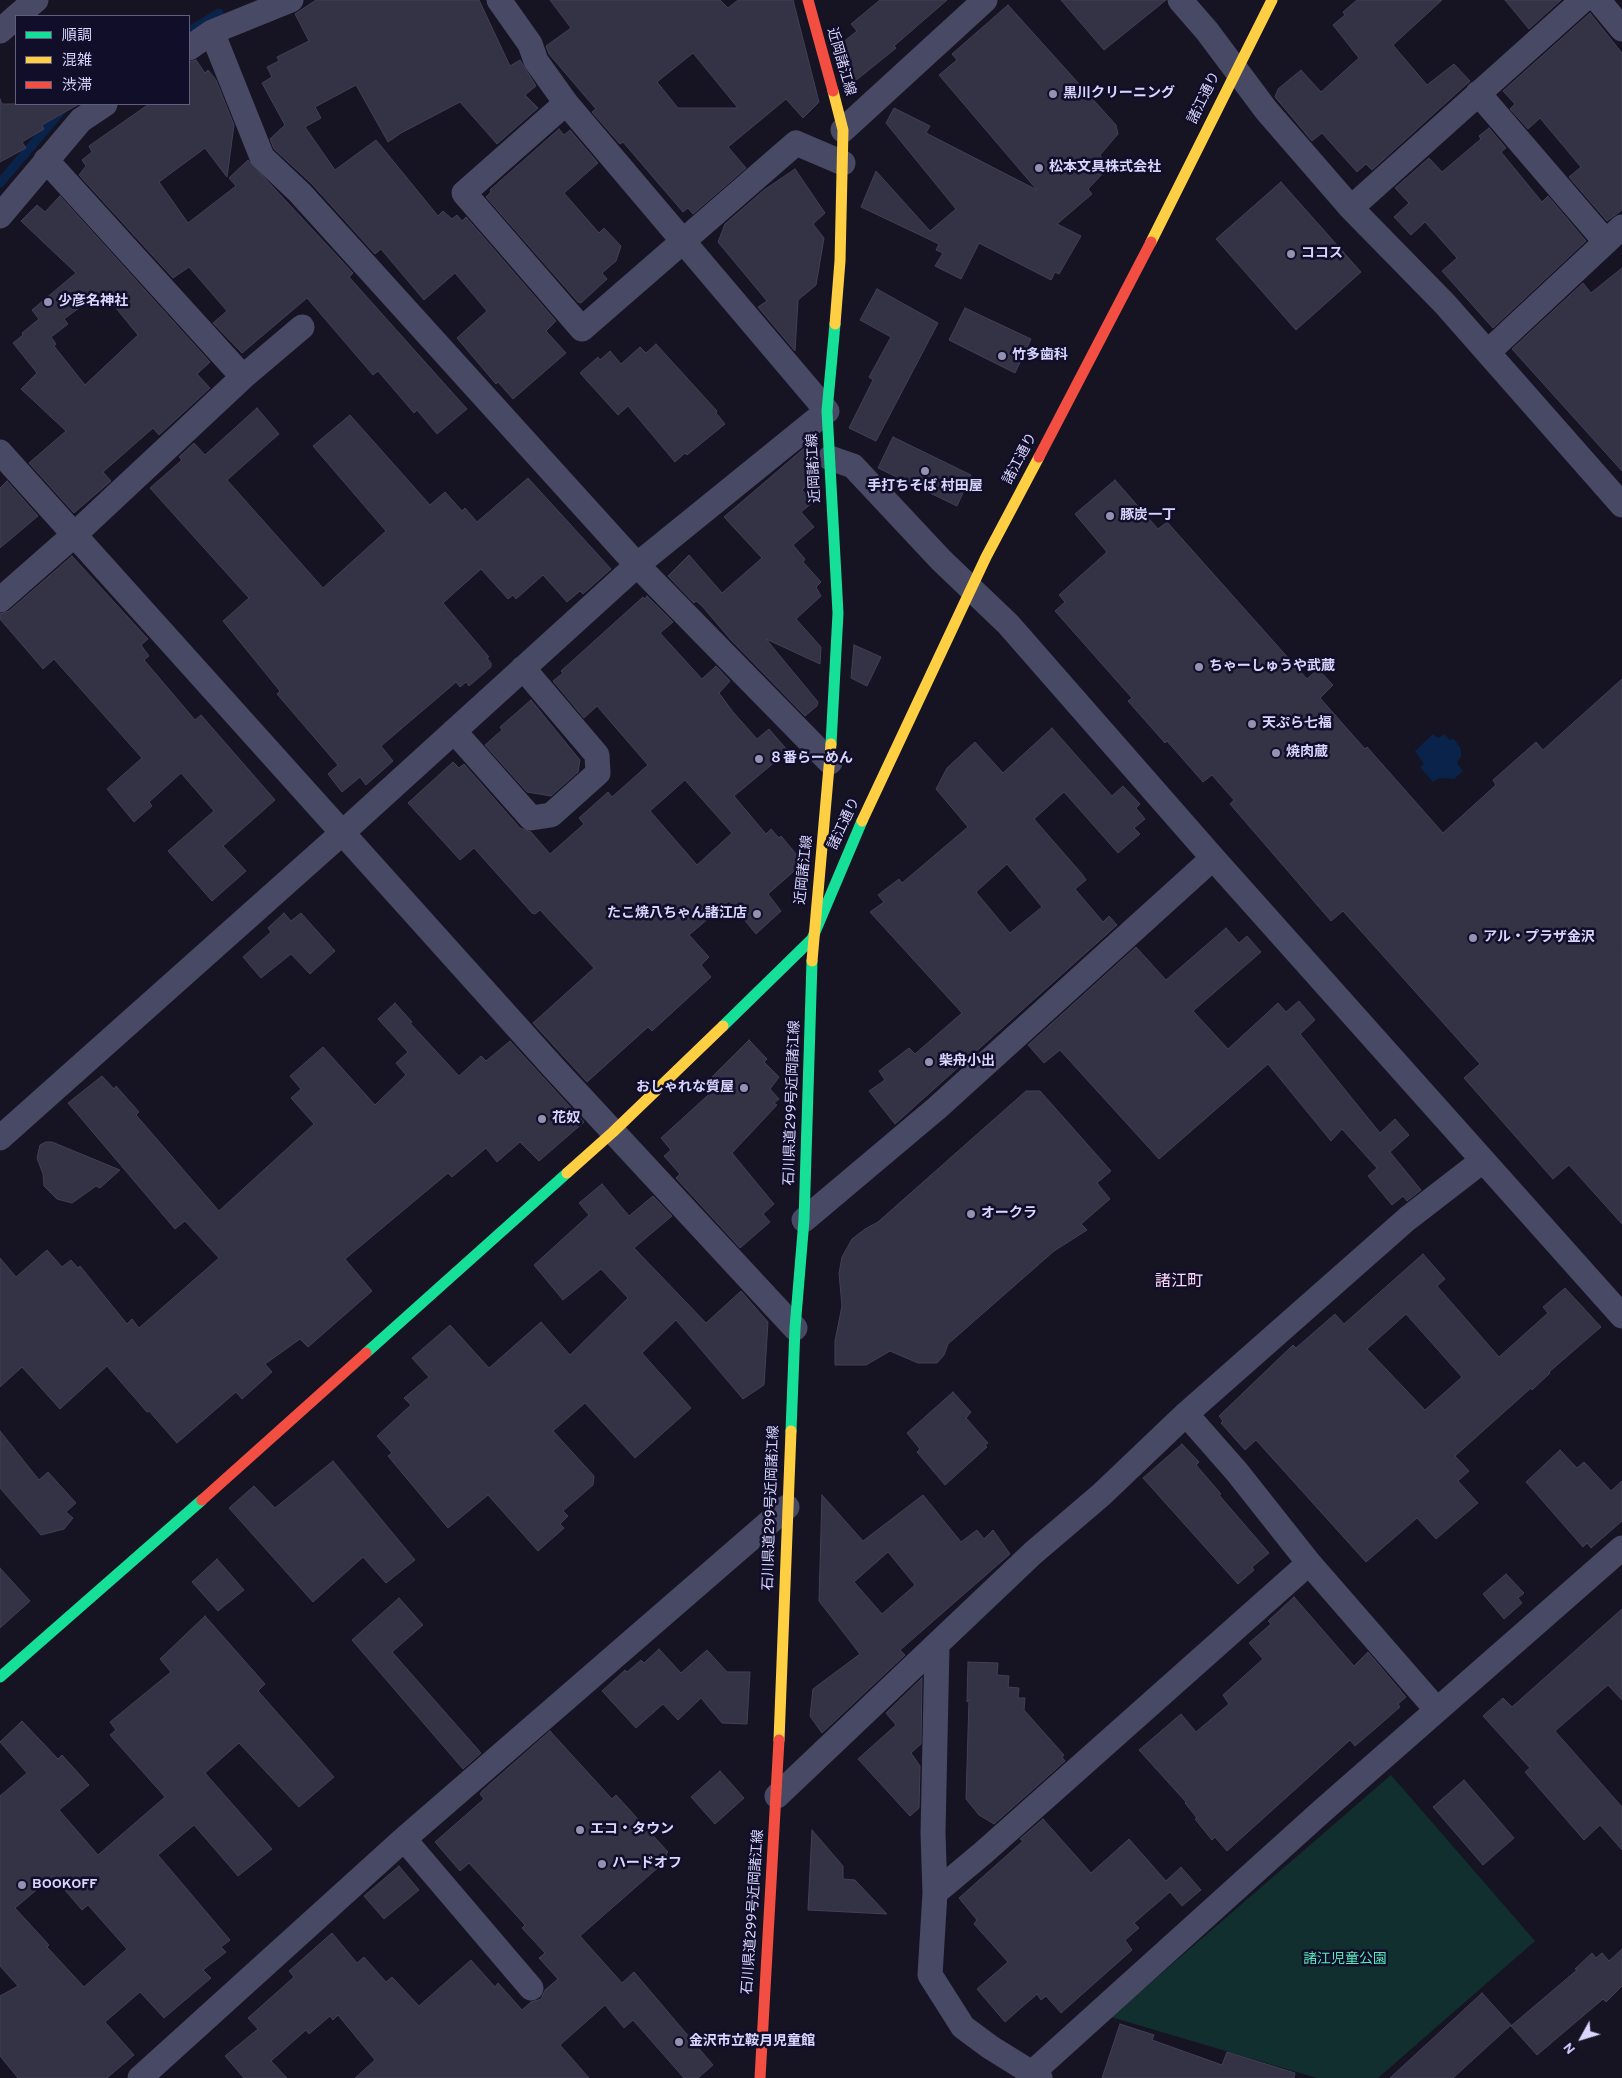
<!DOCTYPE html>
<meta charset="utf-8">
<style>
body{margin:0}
#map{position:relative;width:1622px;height:2078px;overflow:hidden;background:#161423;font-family:Overpass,"Noto Sans JP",sans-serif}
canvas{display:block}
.legend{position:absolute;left:15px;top:15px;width:175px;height:90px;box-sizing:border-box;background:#110e29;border:1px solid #615e7f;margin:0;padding:6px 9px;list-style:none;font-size:15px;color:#d8d6ff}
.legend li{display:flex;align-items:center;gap:10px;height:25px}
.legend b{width:25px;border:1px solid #615e7f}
.north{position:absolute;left:1557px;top:2013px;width:50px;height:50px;-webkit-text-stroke:4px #110e29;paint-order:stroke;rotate:231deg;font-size:14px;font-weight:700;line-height:20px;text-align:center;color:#d8d6ff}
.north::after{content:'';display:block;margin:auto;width:18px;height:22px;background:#d8d6ff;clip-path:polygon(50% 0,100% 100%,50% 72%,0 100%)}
</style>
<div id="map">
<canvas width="1622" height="2078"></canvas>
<ul class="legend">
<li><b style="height:6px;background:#16e098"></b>順調</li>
<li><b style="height:6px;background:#ffcf43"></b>混雑</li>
<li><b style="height:6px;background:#f24e42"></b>渋滞</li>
</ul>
<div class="north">N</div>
</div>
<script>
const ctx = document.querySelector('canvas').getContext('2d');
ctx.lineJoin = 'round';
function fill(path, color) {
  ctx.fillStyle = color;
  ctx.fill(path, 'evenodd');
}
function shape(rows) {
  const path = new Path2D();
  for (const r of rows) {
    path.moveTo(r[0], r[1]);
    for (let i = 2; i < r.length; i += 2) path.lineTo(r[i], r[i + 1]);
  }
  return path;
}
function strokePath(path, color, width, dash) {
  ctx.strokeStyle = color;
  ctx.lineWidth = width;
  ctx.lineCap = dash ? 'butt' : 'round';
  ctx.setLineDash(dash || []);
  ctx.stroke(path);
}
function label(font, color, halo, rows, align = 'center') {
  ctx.font = font + ' Overpass,"Noto Sans JP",sans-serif';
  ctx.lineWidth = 5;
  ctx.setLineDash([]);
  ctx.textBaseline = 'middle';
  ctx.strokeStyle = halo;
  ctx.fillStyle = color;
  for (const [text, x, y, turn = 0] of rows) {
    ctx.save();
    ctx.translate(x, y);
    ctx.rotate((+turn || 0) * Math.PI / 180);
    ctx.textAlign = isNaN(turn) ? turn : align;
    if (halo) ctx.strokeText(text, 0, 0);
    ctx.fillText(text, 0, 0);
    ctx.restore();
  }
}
fill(shape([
 [1391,1775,1535,1941,1378,2078,1317,2078,1111,2017]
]), '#112f2e');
fill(shape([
 [1433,734,1438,738,1445,734,1449,740,1454,739,1461,749,1461,756,1457,763,1463,771,1454,779,1439,778,1433,782,1420,767,1424,764,1415,751]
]), '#09234a');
strokePath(shape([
 [189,31,219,13],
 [0,183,67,104]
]), '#09234a', 9);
const building = shape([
 [316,0,479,0,510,66,520,60,536,86,525,95,538,108,497,144,460,102,401,133,388,142,356,85,315,107,321,118,305,127,335,170,376,140,438,216,443,211,452,219,457,215,462,221,466,217,556,321,546,331,566,353,513,399,498,382,496,384,457,338,487,311,455,273,424,300,381,249,375,254,311,183,274,149,270,139,285,125,262,83,272,77,267,67,279,61,277,57,309,41,295,14,316,0],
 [550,0,720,0,728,8,738,0,793,0,819,102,803,118,786,99,728,147,746,168,693,214,688,208,683,212,623,142,620,144,592,112,596,109,549,54,546,46,571,28,550,0],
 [693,53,738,108,678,108,657,82,693,53],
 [880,0,947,0,894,46,896,48,854,82,848,75,845,78,837,47,857,31,851,24,880,0],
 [1061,0,1166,0,1104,50,1061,0],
 [1357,0,1442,0,1393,45,1427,85,1454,64,1470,81,1372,170,1366,164,1357,172,1322,133,1312,141,1275,97,1278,89,1301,70,1321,92,1359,58,1333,25,1345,15,1343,12,1357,0],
 [1505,0,1561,0,1529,29,1505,0],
 [1008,5,1116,125,1118,134,1100,155,1108,168,1088,189,1092,194,1057,224,1081,236,1059,274,1055,272,1051,280,979,243,961,279,935,266,943,253,936,250,939,244,861,207,876,171,930,231,956,209,886,123,894,108,930,126,926,133,1037,190,939,75,957,60,952,54,1008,5],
 [1590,13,1622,53,1622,210,1607,221,1569,177,1581,167,1540,118,1528,129,1510,109,1515,104,1503,91,1590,13],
 [196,60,205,73,208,70,216,80,234,125,227,177,205,148,159,182,188,223,236,186,229,178,248,160,353,273,349,277,467,409,437,434,417,410,414,413,378,371,373,375,307,298,242,353,213,323,227,311,189,267,173,278,79,175,86,166,82,160,92,152,89,146,149,104,189,104,189,62,196,60],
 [0,99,2,104,79,104,42,125,44,129,22,142,26,148,0,162,0,99],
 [1489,128,1506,148,1501,152,1542,202,1548,196,1586,241,1493,328,1442,271,1457,258,1425,222,1411,235,1394,217,1409,203,1395,188,1429,158,1442,172,1481,139,1479,136,1489,128],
 [559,129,564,135,570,130,598,163,564,193,599,233,604,228,621,246,616,261,602,273,607,279,581,303,578,302,486,197,491,192,490,190,559,129],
 [795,169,825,213,813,224,824,238,816,285,798,300,795,351,758,307,767,301,718,242,725,224,764,190,795,169],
 [1281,182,1361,272,1296,330,1216,239,1281,182],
 [60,196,210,362,197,374,210,388,159,435,153,428,103,472,111,481,74,513,29,463,66,431,21,389,37,373,13,343,23,335,22,333,39,319,32,310,76,273,21,221,37,205,45,212,60,196],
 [102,291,138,335,85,385,54,346,56,344,51,337,68,324,64,319,102,291],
 [1622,268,1622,471,1512,349,1583,283,1591,293,1622,268],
 [877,289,938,323,876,441,849,428,873,380,869,377,891,337,860,320,877,289],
 [965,308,1031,339,1015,373,949,340,965,308],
 [656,344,717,411,716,413,725,424,687,455,685,453,675,462,628,406,618,415,580,373,598,357,600,360,610,351,621,364,640,347,646,353,656,344],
 [257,408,279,434,227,480,323,588,386,531,313,446,350,415,430,505,445,492,462,511,465,508,477,522,528,478,611,569,583,594,580,591,567,602,543,575,516,599,513,595,508,599,481,569,443,603,489,657,487,658,491,663,491,667,469,686,466,682,460,687,456,682,448,689,381,746,393,761,366,785,360,777,342,792,328,774,338,765,277,694,280,691,223,621,249,598,150,488,182,460,179,457,194,443,205,455,257,408],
 [893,437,971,475,957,506,878,468,893,437],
 [808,445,811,481,802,490,813,502,801,512,814,527,793,545,805,559,803,562,821,582,816,587,821,596,796,619,821,647,820,664,766,639,818,702,817,706,805,716,731,640,702,606,696,601,694,603,668,576,689,555,722,593,762,558,724,517,808,445],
 [1115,480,1158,529,1167,522,1307,679,1318,669,1333,685,1320,698,1365,749,1367,747,1443,833,1496,785,1493,780,1536,742,1543,750,1622,679,1622,1224,1569,1165,1553,1179,1464,1078,1480,1064,1343,911,1331,921,1230,804,1234,800,1212,775,1203,782,1167,741,1165,743,1128,701,1132,698,1055,611,1065,602,1059,595,1107,552,1075,514,1115,480],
 [7,481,38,516,0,548,0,488,7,481],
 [72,556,148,639,141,645,149,656,144,660,195,720,201,715,275,800,223,846,246,871,212,901,168,851,214,811,181,773,149,802,152,806,134,822,107,789,142,758,54,659,43,669,0,619,0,614,9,611,72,556],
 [647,596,673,622,660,633,702,679,716,666,730,681,719,693,733,712,757,739,769,729,788,751,734,796,766,834,771,829,779,838,781,836,802,861,801,865,768,894,781,911,756,934,729,901,689,935,709,957,701,965,711,977,652,1031,648,1027,587,1082,533,1023,594,968,540,910,535,914,532,913,474,848,460,860,408,803,453,762,459,768,464,764,520,828,531,832,550,854,584,824,579,818,608,792,612,797,648,765,597,706,584,718,553,681,563,673,561,671,643,597,645,599,647,596],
 [685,780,732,833,697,865,650,811,685,780],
 [854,645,881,657,867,686,851,678,854,645],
 [531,700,580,760,578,772,551,796,527,792,485,745,502,730,500,727,531,700],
 [1052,728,1112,796,1123,786,1140,804,1136,808,1145,819,1134,828,1140,834,1118,853,1064,792,1034,819,1082,874,1086,880,1075,889,1103,922,1109,916,1117,925,895,1124,869,1091,885,1080,879,1071,909,1048,915,1054,962,1013,870,912,884,902,878,895,899,879,902,883,968,827,936,789,947,768,975,742,1003,773,1052,728],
 [1007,864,1042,907,1010,933,976,892,1007,864],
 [284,913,291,921,301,913,335,951,310,974,291,954,261,978,243,957,271,932,268,928,284,913],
 [1226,928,1239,943,1247,936,1261,952,1193,1011,1228,1049,1278,1003,1286,1012,1299,1001,1315,1020,1300,1034,1380,1133,1395,1119,1409,1135,1390,1152,1421,1190,1407,1201,1403,1196,1392,1205,1368,1176,1377,1168,1342,1129,1331,1141,1268,1064,1159,1159,1060,1050,1044,1063,1028,1045,1136,947,1166,980,1226,928],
 [395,1003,412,1022,410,1023,459,1076,481,1056,486,1061,510,1041,584,1122,539,1161,520,1142,497,1162,486,1148,452,1177,448,1173,345,1259,372,1291,308,1347,300,1339,265,1364,272,1372,242,1399,236,1392,177,1443,149,1411,147,1412,107,1366,60,1409,22,1367,0,1387,0,1258,16,1277,47,1250,62,1267,71,1260,78,1268,80,1266,127,1324,132,1319,139,1328,219,1258,185,1221,175,1229,68,1103,102,1076,114,1089,116,1086,139,1112,136,1115,219,1211,314,1124,291,1098,301,1089,290,1076,323,1047,375,1105,406,1075,396,1063,408,1052,378,1019,395,1003],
 [749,1040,767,1059,764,1062,779,1077,770,1089,779,1099,774,1103,777,1105,732,1153,774,1204,763,1214,770,1222,740,1248,676,1178,680,1174,664,1156,671,1150,661,1138,717,1087,710,1079,749,1040],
 [1026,1091,1040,1091,1111,1171,1097,1183,1110,1199,1081,1224,1087,1230,1054,1251,948,1344,944,1355,937,1363,918,1363,890,1351,866,1365,835,1365,835,1341,842,1306,839,1273,842,1257,852,1239,865,1229,878,1222,1026,1091],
 [46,1142,52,1142,120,1170,100,1188,96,1186,72,1203,57,1199,44,1186,43,1174,37,1158,40,1145,46,1142],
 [602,1184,629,1216,653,1196,672,1216,634,1248,706,1323,741,1291,768,1322,764,1385,743,1399,676,1320,642,1353,691,1408,635,1458,585,1403,553,1431,594,1476,593,1485,563,1511,568,1516,560,1524,564,1528,538,1551,488,1495,448,1528,388,1456,392,1453,377,1436,411,1405,404,1398,429,1377,412,1358,450,1325,489,1368,541,1322,570,1355,628,1298,601,1269,563,1300,534,1265,589,1215,579,1203,602,1184],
 [1423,1254,1445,1279,1437,1286,1499,1357,1548,1313,1543,1307,1565,1288,1601,1327,1549,1372,1550,1373,1532,1390,1531,1388,1455,1456,1469,1471,1458,1481,1478,1503,1436,1539,1417,1518,1366,1562,1256,1440,1245,1450,1221,1423,1223,1421,1219,1416,1293,1345,1296,1348,1335,1314,1344,1324,1423,1254],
 [1406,1314,1462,1377,1425,1410,1367,1349,1406,1314],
 [953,1392,971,1412,966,1418,988,1443,985,1445,987,1447,945,1485,917,1452,920,1449,907,1433,953,1392],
 [0,1431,39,1480,48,1472,76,1503,66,1512,73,1518,64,1529,41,1535,0,1488,0,1431],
 [1182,1444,1199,1462,1196,1465,1221,1494,1219,1495,1269,1553,1252,1567,1254,1570,1238,1584,1143,1478,1182,1444],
 [1560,1450,1577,1468,1584,1462,1611,1491,1622,1481,1622,1521,1591,1548,1587,1543,1583,1547,1526,1482,1560,1450],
 [333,1461,415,1560,386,1583,363,1557,313,1602,229,1508,254,1486,275,1508,333,1461],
 [822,1495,863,1541,923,1495,961,1542,977,1530,984,1539,993,1530,1010,1554,900,1650,905,1655,822,1733,810,1716,813,1689,860,1654,819,1601,822,1495],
 [888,1552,915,1585,882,1614,854,1582,888,1552],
 [217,1559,244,1590,218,1611,192,1582,217,1559],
 [0,1568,30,1601,0,1628,0,1568],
 [1506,1574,1524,1593,1518,1598,1522,1603,1504,1619,1483,1594,1506,1574],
 [1294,1597,1354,1666,1368,1652,1406,1697,1398,1704,1400,1707,1376,1728,1355,1746,1350,1740,1227,1851,1215,1837,1212,1840,1195,1819,1197,1818,1185,1803,1186,1802,1139,1750,1181,1714,1196,1732,1229,1704,1223,1695,1263,1659,1249,1643,1271,1624,1268,1621,1294,1597],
 [399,1598,423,1625,392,1652,481,1753,463,1769,352,1640,399,1598],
 [1622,1609,1622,1700,1608,1685,1555,1731,1622,1807,1622,1850,1600,1825,1584,1840,1525,1772,1530,1768,1483,1716,1503,1698,1512,1707,1622,1609],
 [205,1616,265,1684,258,1691,334,1777,299,1807,239,1743,205,1773,272,1849,238,1876,194,1825,158,1855,230,1940,221,1947,226,1952,203,1970,211,1978,164,2018,140,1992,105,2022,134,2055,107,2078,18,2078,0,2056,0,1996,18,1986,0,1966,0,1796,27,1773,0,1742,22,1721,58,1759,62,1755,89,1785,59,1810,98,1855,165,1797,110,1735,116,1730,110,1722,171,1672,160,1659,205,1616],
 [53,1876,82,1910,88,1905,127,1949,84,1987,47,1947,49,1945,15,1908,53,1876],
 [659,1649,681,1673,707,1650,727,1672,750,1672,747,1724,722,1723,701,1698,678,1720,663,1704,636,1728,602,1691,625,1670,627,1672,641,1660,644,1663,659,1649],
 [968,1662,998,1663,997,1675,1009,1676,1008,1687,1019,1688,1018,1698,1025,1698,1024,1710,1064,1755,1062,1757,1065,1761,994,1824,979,1815,966,1799,969,1700,967,1702,968,1662],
 [922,1678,921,1744,911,1753,920,1766,919,1808,910,1816,858,1759,896,1725,886,1713,922,1678],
 [550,1731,612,1799,616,1795,668,1852,666,1854,669,1858,580,1936,622,1983,634,1972,713,2065,698,2078,684,2078,633,2020,624,2028,605,2005,560,2045,589,2078,355,2078,375,2060,338,2015,333,2020,330,2016,309,2034,306,2030,271,2061,287,2078,244,2078,225,2056,258,2029,248,2018,294,1977,289,1971,332,1933,357,1963,364,1957,386,1982,392,1977,419,2006,471,1960,495,1987,498,1983,522,2010,531,2002,541,1999,545,1990,558,1979,539,1958,545,1953,522,1928,525,1925,469,1863,460,1871,435,1842,484,1799,480,1794,482,1791,550,1731],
 [720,1771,744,1798,715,1824,691,1797,720,1771],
 [1464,1780,1514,1838,1483,1865,1433,1807,1464,1780],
 [1043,1819,1091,1873,1129,1839,1166,1881,1181,1867,1201,1890,1182,1906,1170,1892,1134,1923,1139,1928,1125,1940,1132,1950,1061,2013,1046,1996,1041,2000,1037,1994,1005,2022,977,1989,1008,1962,974,1924,977,1920,959,1898,1023,1841,1020,1839,1043,1819],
 [812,1830,843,1866,843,1879,855,1880,887,1914,808,1910,812,1830],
 [399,1866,419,1890,384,1919,364,1896,399,1866],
 [1622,1949,1622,1986,1606,2002,1603,1999,1537,2055,1511,2026,1577,1970,1575,1969,1592,1953,1596,1958,1602,1953,1609,1961,1622,1949],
 [1482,1993,1511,2025,1453,2078,1390,2078,1482,1993],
 [1120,2024,1154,2035,1152,2040,1222,2065,1227,2052,1295,2073,1294,2078,1102,2078,1120,2024]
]);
fill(building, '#343245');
strokePath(building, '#423f57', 1);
strokePath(shape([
 [1180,0,1207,31,1266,110,1351,208,1445,304,1622,505],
 [1598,0,1622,29],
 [17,16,36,0],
 [0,31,16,17],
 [212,32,262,157,300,193,637,565,830,762],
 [189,48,212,32,291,0],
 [1478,93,1606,242],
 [566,103,464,193,582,329,796,143,843,163],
 [843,130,985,0],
 [46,160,243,377],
 [1351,208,1583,0],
 [0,216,81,120,105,104],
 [1488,352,1622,227],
 [0,452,553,1067,795,1328],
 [830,458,853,466,941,560,1008,624,1213,858,1622,1316],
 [0,600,74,535,243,377,302,327],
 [454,731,531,818,551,815,598,773,597,755,523,668],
 [0,1138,341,834,637,565,827,411,566,103,536,61,530,44,499,0],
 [804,1220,937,1108,1213,858],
 [1186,1414,1237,1472,1309,1563,1437,1710],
 [937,1646,933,1833,935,1893,930,1975,963,2027,990,2047,1040,2078],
 [777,1796,1033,1553,1101,1495,1186,1414,1407,1219,1482,1161],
 [404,1839,531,1988],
 [935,1893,983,1853,1309,1563],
 [140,2078,404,1839,787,1507],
 [1030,2078,1033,2072,1322,1811,1622,1548]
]), '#484964', 25);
strokePath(shape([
 [831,744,838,613,827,411,835,324],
 [723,1026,812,939,862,821],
 [366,1353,567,1173],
 [791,1431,795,1328,804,1220,812,961],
 [0,1677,202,1500]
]), '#16e098', 11);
strokePath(shape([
 [833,91,843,130,840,261,835,324],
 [1151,242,1272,0],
 [862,821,986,557,1039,457],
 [812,961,831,744],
 [567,1173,613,1132,723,1026],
 [779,1740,791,1431]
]), '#ffcf43', 11);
strokePath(shape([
 [808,0,833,91],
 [1039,457,1151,242],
 [202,1500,366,1353],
 [760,2078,779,1740]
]), '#f24e42', 11);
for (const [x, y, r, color] of [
 [1053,94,5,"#9492b2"],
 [1039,168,5,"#9492b2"],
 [1291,254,5,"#9492b2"],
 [48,302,5,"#9492b2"],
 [1002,356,5,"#9492b2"],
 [925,471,5,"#9492b2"],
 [1110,516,5,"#9492b2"],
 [1199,667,5,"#9492b2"],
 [1252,724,5,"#9492b2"],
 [1276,753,5,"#9492b2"],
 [759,759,5,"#9492b2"],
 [757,914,5,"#9492b2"],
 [1473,938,5,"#9492b2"],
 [929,1062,5,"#9492b2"],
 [744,1088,5,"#9492b2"],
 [542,1119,5,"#9492b2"],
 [971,1214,5,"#9492b2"],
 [580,1830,5,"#9492b2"],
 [602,1864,5,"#9492b2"],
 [22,1885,5,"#9492b2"],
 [679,2042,5,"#9492b2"]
]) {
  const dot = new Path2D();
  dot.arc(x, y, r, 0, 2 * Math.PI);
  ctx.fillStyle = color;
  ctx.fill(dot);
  strokePath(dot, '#110e29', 2);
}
label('14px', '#d8d6ff', '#110e29', [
 ["近岡諸江線",840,62,74],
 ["諸江通り",1205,98,-64],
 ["諸江通り",1021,459,-62],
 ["近岡諸江線",815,468,-93],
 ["諸江通り",845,824,-65],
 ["近岡諸江線",805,870,-84],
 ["石川県道299号近岡諸江線",793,1103,-88],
 ["石川県道299号近岡諸江線",772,1508,-88],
 ["石川県道299号近岡諸江線",754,1912,-86]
]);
label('bold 14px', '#d8d6ff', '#110e29', [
 ["黒川クリーニング",1063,94],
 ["松本文具株式会社",1049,168],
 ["ココス",1301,254],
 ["少彦名神社",58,302],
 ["竹多歯科",1012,356],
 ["手打ちそば 村田屋",925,487,"center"],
 ["豚炭一丁",1120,516],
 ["ちゃーしゅうや武蔵",1209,667],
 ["天ぷら七福",1262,724],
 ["焼肉蔵",1286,753],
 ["８番らーめん",769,759],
 ["たこ焼八ちゃん諸江店",747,914,"right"],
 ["アル・プラザ金沢",1483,938],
 ["柴舟小出",939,1062],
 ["おしゃれな質屋",734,1088,"right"],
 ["花奴",552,1119],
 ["オークラ",981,1214],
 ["エコ・タウン",590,1830],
 ["ハードオフ",612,1864],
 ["BOOKOFF",32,1885],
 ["金沢市立鞍月児童館",689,2042]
], 'left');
label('14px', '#58e9bd', '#110e29', [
 ["諸江児童公園",1345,1960]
]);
label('16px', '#ffd8f3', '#110e29', [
 ["諸江町",1179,1283]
]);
</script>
